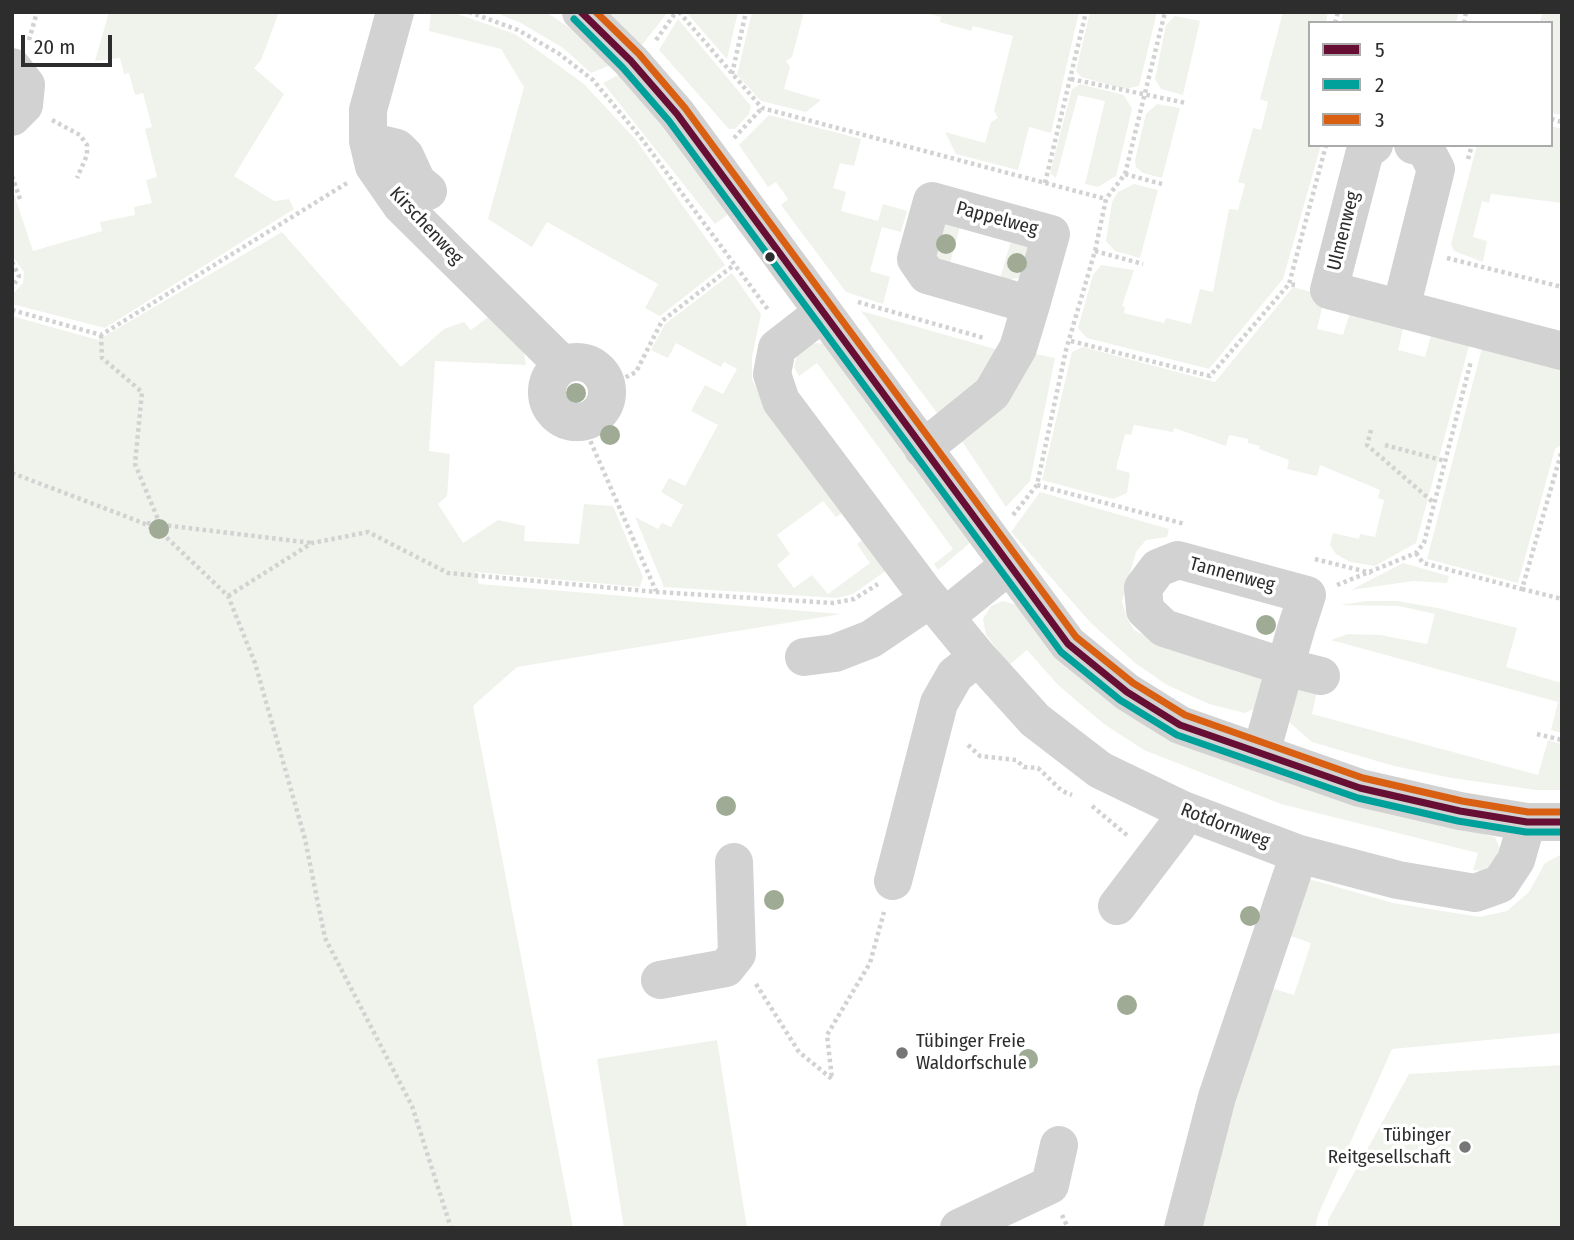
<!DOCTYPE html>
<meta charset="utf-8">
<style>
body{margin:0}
#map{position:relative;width:1574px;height:1240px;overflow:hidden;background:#fff;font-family:"Fira Sans Condensed",sans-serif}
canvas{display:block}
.frame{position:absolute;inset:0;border:14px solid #2d2d2d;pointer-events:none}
.legend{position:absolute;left:1308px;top:21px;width:245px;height:126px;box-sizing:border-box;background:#fff;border:2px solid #ababab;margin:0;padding:9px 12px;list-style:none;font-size:21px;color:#2d2d2d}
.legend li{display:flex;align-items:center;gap:14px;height:35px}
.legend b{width:35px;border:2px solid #ababab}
.scale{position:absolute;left:21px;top:35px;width:91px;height:32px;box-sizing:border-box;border:4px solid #2d2d2d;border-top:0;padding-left:9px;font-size:21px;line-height:24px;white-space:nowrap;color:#2d2d2d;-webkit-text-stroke:5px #fff;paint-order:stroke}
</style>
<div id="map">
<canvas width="1574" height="1240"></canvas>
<div class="frame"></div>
<ul class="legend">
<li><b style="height:9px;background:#660e34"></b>5</li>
<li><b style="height:9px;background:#00a19a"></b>2</li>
<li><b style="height:9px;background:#d96013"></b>3</li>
</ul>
<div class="scale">20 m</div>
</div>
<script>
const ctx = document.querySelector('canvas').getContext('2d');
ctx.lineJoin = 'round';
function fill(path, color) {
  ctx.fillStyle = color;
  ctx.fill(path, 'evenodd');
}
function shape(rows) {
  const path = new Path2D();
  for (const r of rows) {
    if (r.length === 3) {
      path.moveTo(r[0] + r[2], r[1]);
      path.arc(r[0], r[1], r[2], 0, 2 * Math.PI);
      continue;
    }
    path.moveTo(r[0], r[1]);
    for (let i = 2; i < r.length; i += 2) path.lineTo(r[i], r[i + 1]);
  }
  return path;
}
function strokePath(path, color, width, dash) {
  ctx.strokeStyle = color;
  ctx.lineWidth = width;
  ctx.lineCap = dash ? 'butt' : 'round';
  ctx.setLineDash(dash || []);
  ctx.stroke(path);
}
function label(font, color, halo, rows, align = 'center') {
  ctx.font = font + ' "Fira Sans Condensed",sans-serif';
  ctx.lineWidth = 7;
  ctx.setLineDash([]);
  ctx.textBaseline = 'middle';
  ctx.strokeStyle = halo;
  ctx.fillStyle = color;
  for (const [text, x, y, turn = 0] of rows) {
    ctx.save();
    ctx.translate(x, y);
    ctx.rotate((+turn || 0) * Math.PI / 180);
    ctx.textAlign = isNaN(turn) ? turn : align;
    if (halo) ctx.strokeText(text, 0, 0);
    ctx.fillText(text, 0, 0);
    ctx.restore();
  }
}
fill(shape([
 [109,12,279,12,261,60,254,68,284,94,234,176,274,201,289,199,294,209,105,328,12,304,12,295,23,283,24,272,12,256,12,188,33,251,102,231,100,222,135,215,134,207,152,203,146,180,157,177,145,129,152,127,143,93,135,95,129,73,124,74,120,58,95,61],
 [431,12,452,12,515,34,584,84,636,140,725,265,660,316,645,308,658,284,547,222,532,247,488,219,524,87,501,49,429,31],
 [494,12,546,12,591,42,613,64,591,73,563,48,521,23],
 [607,12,668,12,642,45],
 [687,12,738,12,727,59,686,12],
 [752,12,804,12,792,57,786,61,790,67,784,89,821,100,806,112,761,101,737,75],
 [922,12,1079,12,1051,133,1029,127,1018,170,956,154,945,132,985,143,991,122,998,118,994,111,1013,36,973,26,971,31,940,22,941,17],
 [1090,12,1157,12,1139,86,1125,89,1081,77,1076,71],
 [1283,12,1328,12,1326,23,1310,23,1310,145,1321,145,1283,279,1209,369,1087,338,1078,328,1093,275,1101,265,1134,270,1122,306,1125,307,1124,313,1164,323,1166,318,1191,324,1200,289,1213,292,1229,209,1238,210,1245,184,1238,182,1253,128,1261,130,1268,102,1260,99],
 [1343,12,1459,12,1456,23,1341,23],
 [1543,12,1562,12,1562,115,1551,113,1551,23,1540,21],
 [1175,16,1200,21,1183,95,1161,89,1155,79,1166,25],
 [678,19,751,106,749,114,735,129,729,129,659,50],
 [622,73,731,212,715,224,603,83],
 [1080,84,1124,95,1132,109,1116,176,1098,187,1085,184,1105,101,1078,95,1056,178,1050,173,1072,89],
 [1157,104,1180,108,1162,178,1143,173,1136,167,1135,160,1146,114],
 [769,115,861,139,854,166,840,163,833,188,846,192,841,211,878,221,883,204,907,211,901,232,882,227,870,271,890,277,883,304,846,292,781,205,788,199,776,182,768,187,739,145],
 [1551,126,1562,129,1562,203,1491,194,1489,203,1482,201,1473,237,1487,241,1483,262,1454,251,1451,244,1477,145,1551,145],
 [1134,184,1158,190,1140,258,1115,251,1106,241,1112,202,1118,192],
 [952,221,961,223,949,267,936,256,942,225],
 [282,232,401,367,444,329,464,322,471,330,491,315,524,353,526,365,435,361,429,451,450,454,447,496,438,504,463,543,498,520,525,526,524,541,579,544,584,504,613,506,643,577,640,587,475,572,479,584,841,614,517,667,473,706,573,1228,12,1228,12,316,98,340],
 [1013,234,1022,238,1030,251,1022,277,999,282],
 [732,273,761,314,752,357,752,379,762,400,845,511,836,517,823,501,777,535,790,554,777,565,794,588,812,575,828,594,870,563,857,544,864,539,887,570,853,594,837,598,664,587,635,517,658,529,662,523,671,527,683,505,661,492,669,478,685,486,718,425,691,411,705,385,723,394,737,369,724,362,721,367,676,343,668,358,651,350,665,324],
 [1293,287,1325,296,1317,329,1343,335,1353,303,1406,317,1398,350,1425,357,1434,325,1472,335,1416,543,1375,566,1350,562,1336,554,1330,545,1333,533,1359,539,1360,534,1375,537,1384,500,1378,498,1380,490,1320,465,1317,476,1287,469,1289,460,1259,449,1260,446,1248,443,1248,439,1229,435,1226,446,1174,428,1173,432,1134,425,1131,435,1125,434,1116,469,1130,473,1127,493,1113,499,1042,480,1072,352,1083,347,1215,382],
 [861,311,1006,352,986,381,937,413],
 [1484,340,1562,360,1562,444,1555,449,1518,583,1427,559],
 [816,343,825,344,972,541,938,570,934,564,953,549,817,363,799,376,794,367,797,354,806,345],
 [1031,353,1055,358,1030,481,1006,507,959,437],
 [1040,492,1169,529,1167,537,1146,540,1136,552,1122,601,1127,618,1134,630,1148,637,1264,679,1256,708,1245,713,1209,704,1167,685,1135,663,1090,622,1011,532],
 [1403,563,1449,576,1447,583,1413,581,1351,590],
 [1003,601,1017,605,1088,684,1126,714,1168,738,1236,765,1333,796,1495,837,1500,849,1488,872,1473,870,1478,853,1281,804,1144,750,1104,724,1058,685,1027,650,1009,665,986,635,983,619,991,606],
 [1367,601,1397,601,1438,608,1517,628,1506,667,1562,683,1562,733,1551,730,1558,702,1331,640,1348,634,1380,635,1427,644,1435,614,1399,606,1340,605],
 [1318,686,1312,714,1538,775,1548,740,1562,744,1562,790,1536,790,1452,778,1394,766,1312,742,1290,723,1289,714,1295,690],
 [1562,854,1562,1033,1392,1049,1318,1215,1315,1228,1196,1228,1265,986,1294,995,1311,943,1282,933,1309,879,1393,903,1480,917,1507,911,1529,892,1545,863],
 [717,1040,747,1228,624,1228,597,1059],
 [1562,1065,1562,1228,1328,1228,1328,1220,1409,1074]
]), '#f0f3eb');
strokePath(shape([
 [469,12,518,30,558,53,593,80,641,138,769,311],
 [679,12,762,108,1106,199],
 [1335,23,1338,12],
 [1464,23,1466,12],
 [29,40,37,12],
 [656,40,676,12],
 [732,74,746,12],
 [1071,79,1186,103],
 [1551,119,1562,122],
 [52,120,80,135,87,145,87,155,77,178],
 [734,138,762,108],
 [1468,159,1472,145],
 [1125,174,1162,184],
 [12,176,20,199],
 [1045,183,1086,12],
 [1095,251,1143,264],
 [1447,258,1562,287],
 [12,262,19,276,12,288],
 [1295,285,1289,284,1326,145],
 [858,302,984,338],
 [12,310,101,335,347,183],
 [101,335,102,358,142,392,135,464,165,536],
 [1071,341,1210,376,1289,284],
 [607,387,636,372,662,321,734,265],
 [582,422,656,591],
 [1371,430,1367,445,1434,503],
 [1385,445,1445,461],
 [12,473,143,523,165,536,228,596,255,663,305,839,325,938,412,1106,451,1228],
 [1037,485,1185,524],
 [1013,515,1037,485,1066,350,1095,251,1106,199,1125,174,1165,12],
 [147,523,312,543],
 [1416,553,1423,563,1522,589,1562,450],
 [1315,559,1371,573],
 [1337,585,1416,553,1424,543,1471,361],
 [1522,589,1562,599],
 [228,596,312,543,368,532,448,573,657,592,833,603,854,599,878,584],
 [1537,734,1562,740],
 [968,745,980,756,1016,760,1024,767,1038,768,1062,791,1072,795],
 [1092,806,1128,836],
 [756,984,799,1052,832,1079,827,1035,870,963,884,912],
 [1062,1215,1068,1228]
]), '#d2d2d2', 4.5, [3.5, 3.5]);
strokePath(shape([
 [395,12,368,110,368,141,374,166,401,205,563,365],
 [581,12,631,61,677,114,1068,644,1127,692,1180,725,1360,788,1460,811,1527,822,1562,822],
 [12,67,26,85,24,105,12,117],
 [368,141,397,148,405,156,417,182,428,191],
 [1374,145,1365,151,1329,290,1562,351],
 [1401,308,1436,169,1425,148,1413,145],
 [822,313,777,348,772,374,781,401,922,589,978,657,1035,720,1100,770,1183,810,1299,854,1398,880,1475,893,1500,884,1516,860,1527,822],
 [577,392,30],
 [923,449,992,393,1018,348,1031,305,1051,234,932,201,916,259,927,275,1031,305],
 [945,617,1008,566],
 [804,657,835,653,871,639,930,599],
 [1261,753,1285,667,1296,629,1307,595,1178,560,1158,568,1143,588,1145,610,1164,628,1285,667,1321,676],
 [893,881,939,703,955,675,978,657],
 [1117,906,1177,827,1183,810],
 [660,980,726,968,737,954,734,862],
 [959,1228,1050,1185,1059,1145],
 [1183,1228,1217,1097,1299,854]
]), '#d2d2d2', 38);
strokePath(shape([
 [581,12,631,61,677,114,1068,644,1127,692,1180,725,1360,788,1460,811,1527,822,1562,822]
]), '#660e34', 7);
strokePath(shape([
 [574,19,623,68,669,121,1061,652,1120,700,1177,735,1358,798,1458,821,1526,832,1562,832]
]), '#00a19a', 7);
strokePath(shape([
 [596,12,639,54,685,108,1076,637,1133,683,1185,715,1363,778,1462,801,1528,812,1562,812]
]), '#d96013', 7);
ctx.fillStyle = '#9fab94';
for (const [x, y] of [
 [946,244],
 [1017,263],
 [576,393],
 [610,435],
 [159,529],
 [1266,625],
 [726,806],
 [774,900],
 [1250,916],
 [1127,1005],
 [1028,1059]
]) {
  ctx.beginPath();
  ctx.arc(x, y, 10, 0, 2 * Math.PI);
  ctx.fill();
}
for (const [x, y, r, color] of [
 [770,257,6,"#2d2d2d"],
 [902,1053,7,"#767676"],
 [1465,1147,7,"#767676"]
]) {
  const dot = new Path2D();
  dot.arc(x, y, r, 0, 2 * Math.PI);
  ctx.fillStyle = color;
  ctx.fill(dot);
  strokePath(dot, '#fff', 2.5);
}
label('19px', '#2d2d2d', '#fff', [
 ["Pappelweg",997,219,15],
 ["Kirschenweg",426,226,47],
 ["Ulmenweg",1344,231,-76],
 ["Tannenweg",1232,575,15],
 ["Rotdornweg",1225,826,21]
]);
label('19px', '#2d2d2d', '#fff', [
 ["Tübinger Freie",916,1042],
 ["Waldorfschule",916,1064],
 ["Tübinger",1451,1136,"right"],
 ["Reitgesellschaft",1451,1158,"right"]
], 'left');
</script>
